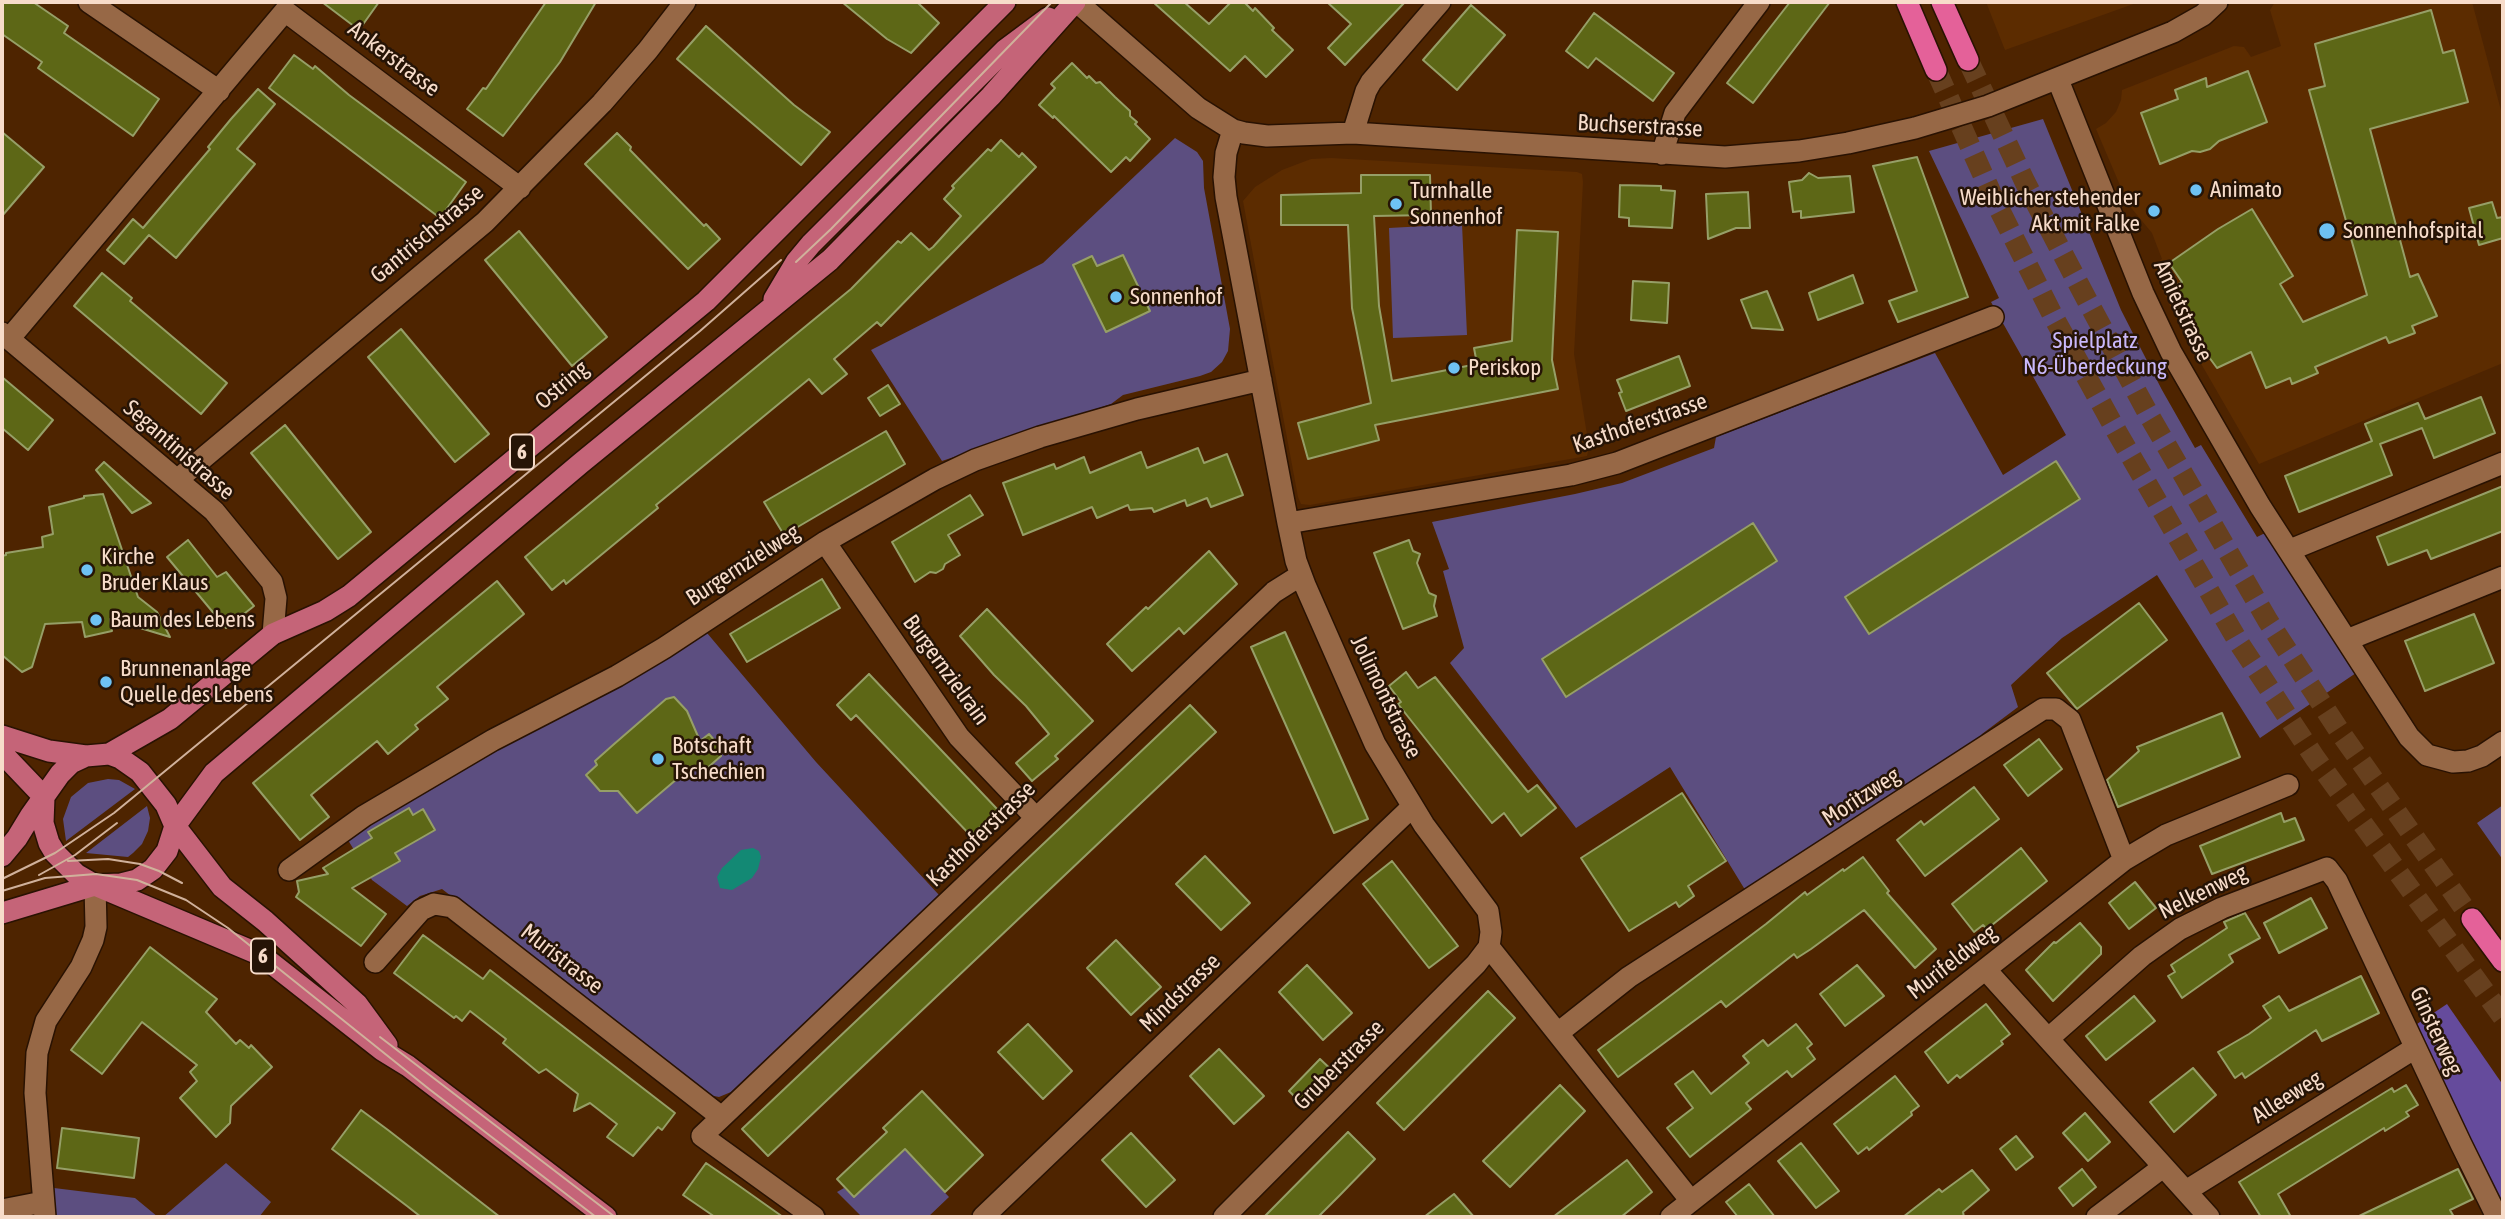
<!DOCTYPE html>
<meta charset="utf-8">
<style>
body{margin:0}
#map{position:relative;width:2505px;height:1219px;overflow:hidden;background:#4e2400;font-family:"Asap Condensed",sans-serif}
canvas{display:block}
.frame{position:absolute;inset:0;border:4px solid #f7dcca;pointer-events:none}
</style>
<div id="map">
<canvas width="2505" height="1219"></canvas>
<div class="frame"></div>
</div>
<script>
const ctx = document.querySelector('canvas').getContext('2d');
ctx.lineJoin = 'round';
function fill(path, color) {
  ctx.fillStyle = color;
  ctx.fill(path, 'evenodd');
}
function shape(rows) {
  const path = new Path2D();
  for (const r of rows) {
    path.moveTo(r[0], r[1]);
    for (let i = 2; i < r.length; i += 2) path.lineTo(r[i], r[i + 1]);
  }
  return path;
}
function strokePath(path, color, width, dash) {
  ctx.strokeStyle = color;
  ctx.lineWidth = width;
  ctx.lineCap = dash ? 'butt' : 'round';
  ctx.setLineDash(dash || []);
  ctx.stroke(path);
}
function label(font, color, halo, rows, align = 'center') {
  ctx.font = font + ' "Asap Condensed",sans-serif';
  ctx.lineWidth = 5;
  ctx.setLineDash([]);
  ctx.textBaseline = 'middle';
  ctx.strokeStyle = halo;
  ctx.fillStyle = color;
  for (const [text, x, y, turn = 0] of rows) {
    ctx.save();
    ctx.translate(x, y);
    ctx.rotate((+turn || 0) * Math.PI / 180);
    ctx.textAlign = isNaN(turn) ? turn : align;
    if (halo) ctx.strokeText(text, 0, 0);
    ctx.fillText(text, 0, 0);
    ctx.restore();
  }
}
fill(shape([
 [1986,2,2139,2,2005,50],
 [2275,2,2472,2,2503,118,2503,363,2259,464,2192,348,2163,292,2154,265,2162,259,2152,233,2128,204,2096,129,2106,123,2116,112,2121,100,2122,90,2234,46,2244,47,2251,57,2281,46,2270,10],
 [1331,158,1577,172,1582,174,1583,182,1574,354,1589,447,1587,456,1310,505,1301,504,1298,497,1243,201,1255,187,1282,170,1311,159]
]), '#5c2c00');
fill(shape([
 [2043,119,2121,310,2162,390,2195,448,2201,445,2257,537,2263,534,2270,535,2356,673,2260,738,2157,575,2062,638,2011,685,2018,707,1982,734,1975,746,1747,893,1670,767,1576,828,1450,663,1464,648,1443,571,1449,569,1432,522,1575,494,1622,483,1714,448,1716,437,1935,353,2003,475,2066,435,1991,302,1999,298,1929,151],
 [1175,138,1197,152,1203,161,1204,188,1230,329,1228,351,1222,362,1211,372,1200,376,1123,395,1111,404,942,461,871,350,1043,263],
 [1462,224,1467,335,1393,338,1389,228],
 [707,633,816,762,939,895,731,1092,719,1097,709,1095,442,889,420,896,407,906,372,880,348,840,363,828,500,749,675,654],
 [108,779,119,780,135,789,66,841,63,819,71,797,88,783],
 [2503,805,2503,860,2477,823],
 [147,806,150,818,148,831,142,844,133,853,128,857,86,853],
 [905,1150,949,1197,928,1217,862,1217,837,1192,844,1188,854,1197],
 [226,1163,271,1202,259,1217,163,1217],
 [54,1188,135,1198,158,1217,55,1217]
]), '#5c4e80');
fill(shape([
 [2447,1004,2503,1085,2503,1215,2414,1026]
]), '#654b9c');
fill(shape([
 [753,848,759,851,761,857,758,869,752,878,732,890,720,888,717,877,722,868,741,850]
]), '#138974');
const building = shape([
 [2,2,33,2,68,26,64,33,159,99,133,136,38,68,42,62,2,34,2,2],
 [322,2,379,2,359,30,322,2],
 [546,2,596,2,560,62,503,136,467,109,483,88,486,89,546,2],
 [842,2,917,2,939,23,911,53,887,39,842,2],
 [1153,2,1184,2,1209,24,1231,2,1244,2,1253,11,1255,8,1274,28,1272,30,1293,50,1266,77,1245,56,1230,71,1153,2],
 [1327,2,1405,2,1345,65,1328,48,1351,24,1327,2],
 [1790,2,1830,2,1753,103,1727,83,1790,2],
 [1471,5,1505,35,1457,90,1423,60,1471,5],
 [2431,10,2443,53,2454,50,2468,102,2370,129,2410,277,2418,274,2437,316,2412,326,2415,333,2389,343,2386,337,2315,367,2318,373,2292,384,2290,378,2266,388,2251,352,2217,368,2192,334,2170,289,2182,282,2169,263,2218,229,2252,209,2293,276,2280,284,2303,322,2367,295,2309,90,2325,86,2315,44,2431,10],
 [1594,13,1674,73,1653,101,1596,58,1588,68,1566,51,1594,13],
 [706,26,794,105,830,132,801,165,677,59,706,26],
 [294,55,313,69,315,66,349,95,466,182,440,218,269,88,294,55],
 [1072,63,1087,78,1089,76,1096,83,1100,82,1115,97,1130,111,1130,116,1137,122,1135,124,1150,139,1130,161,1126,157,1111,172,1054,116,1053,118,1039,105,1055,88,1051,84,1072,63],
 [2248,71,2267,122,2219,141,2210,149,2200,152,2192,151,2160,164,2141,113,2178,99,2175,90,2206,78,2207,87,2248,71],
 [258,89,275,104,237,149,255,164,176,258,149,235,124,264,107,250,133,219,143,228,210,149,208,147,231,119,258,89],
 [2,132,44,167,2,216,2,132],
 [617,133,631,147,630,150,704,226,706,224,720,239,688,269,585,164,617,133],
 [1001,140,1019,157,1022,153,1036,167,881,326,877,322,834,359,847,374,822,394,809,379,656,505,658,508,601,555,566,584,564,580,552,590,525,557,851,289,898,241,901,243,911,233,929,250,933,247,961,216,944,199,954,188,952,186,988,149,991,151,1001,140],
 [1917,157,1968,297,1898,322,1889,301,1917,291,1873,166,1917,157],
 [1809,173,1818,178,1850,176,1854,212,1801,218,1801,211,1793,212,1789,182,1802,180,1809,173],
 [1361,175,1430,175,1431,215,1374,216,1379,306,1392,381,1477,364,1474,348,1512,341,1517,230,1558,232,1552,360,1558,389,1375,425,1379,440,1308,459,1298,423,1371,403,1352,308,1348,225,1281,225,1281,195,1361,193,1361,175],
 [1620,185,1661,186,1661,190,1675,191,1672,228,1629,226,1629,218,1619,217,1620,185],
 [1748,192,1750,228,1736,228,1708,239,1706,194,1748,192],
 [2492,202,2497,218,2503,217,2503,238,2479,245,2469,208,2492,202],
 [519,231,607,337,572,366,485,260,519,231],
 [1123,255,1150,311,1106,332,1073,265,1092,256,1097,266,1123,255],
 [102,273,132,298,130,301,227,383,201,414,74,306,102,273],
 [1853,275,1863,303,1818,320,1809,293,1853,275],
 [1633,281,1669,283,1667,323,1631,320,1633,281],
 [1767,291,1783,330,1752,328,1741,300,1767,291],
 [401,329,489,434,455,462,368,357,401,329],
 [1679,356,1690,386,1626,411,1619,393,1622,392,1617,380,1679,356],
 [2,377,53,420,28,450,2,428,2,377],
 [888,385,900,404,880,416,868,398,888,385],
 [2481,397,2495,433,2434,458,2422,428,2380,444,2392,475,2299,512,2285,476,2372,441,2365,424,2418,403,2425,419,2481,397],
 [285,425,371,532,338,559,251,453,285,425],
 [886,431,905,464,784,535,764,502,886,431],
 [1198,448,1204,463,1227,454,1243,495,1211,507,1207,498,1187,506,1185,500,1154,512,1152,508,1130,510,1128,505,1097,518,1092,507,1023,535,1003,483,1054,464,1056,469,1084,457,1090,473,1141,452,1147,468,1198,448],
 [2056,461,2080,499,1869,634,1845,597,2056,461],
 [104,462,139,493,151,503,132,513,96,470,104,462],
 [2503,486,2503,531,2431,559,2427,550,2388,565,2377,537,2503,486],
 [103,494,138,597,157,612,170,637,110,619,112,631,85,637,82,622,45,624,32,667,22,672,2,655,2,556,6,555,6,553,43,547,42,537,53,534,49,507,84,498,84,496,103,494],
 [970,495,983,515,948,535,960,555,945,564,943,569,936,573,930,572,915,582,892,542,970,495],
 [1753,523,1777,561,1566,697,1542,659,1753,523],
 [188,540,217,577,226,572,254,606,226,628,167,557,188,540],
 [1409,540,1413,551,1420,554,1417,563,1429,593,1436,596,1434,606,1437,616,1403,629,1374,553,1409,540],
 [1209,551,1237,584,1184,634,1179,628,1132,671,1107,644,1146,607,1148,609,1209,551],
 [822,579,840,608,747,662,730,634,822,579],
 [497,581,524,614,437,687,448,699,415,725,418,729,388,754,377,741,311,795,329,817,300,840,253,783,497,581],
 [2139,603,2167,640,2077,709,2047,673,2139,603],
 [987,609,1093,721,1055,756,1058,759,1032,781,1016,763,1049,734,1026,706,994,675,960,636,987,609],
 [2474,614,2494,663,2425,691,2405,641,2474,614],
 [1285,632,1368,819,1334,833,1251,647,1285,632],
 [1406,672,1418,688,1435,677,1528,792,1537,785,1556,808,1521,836,1504,813,1492,823,1398,704,1401,702,1389,686,1406,672],
 [869,674,998,810,971,836,856,715,851,720,837,705,869,674],
 [674,697,687,711,700,741,709,734,721,748,721,756,705,770,691,767,637,813,618,791,600,791,586,775,597,765,595,761,613,745,666,699,674,697],
 [1190,705,1216,732,768,1156,742,1129,1190,705],
 [2222,713,2240,757,2118,807,2107,780,2139,751,2137,747,2222,713],
 [2039,739,2062,769,2028,796,2004,765,2039,739],
 [1974,787,1999,819,1925,876,1897,840,1921,821,1924,825,1974,787],
 [1682,793,1726,861,1688,886,1694,896,1679,907,1676,902,1629,931,1581,858,1682,793],
 [409,808,413,815,423,809,435,830,395,853,400,861,352,888,386,914,361,946,296,897,299,892,297,881,328,874,323,868,372,838,368,832,409,808],
 [2281,813,2284,822,2295,818,2304,840,2212,874,2200,846,2281,813],
 [2021,848,2047,881,1987,929,1983,925,1974,932,1952,904,2021,848],
 [1205,856,1250,903,1221,930,1176,884,1205,856],
 [1863,857,1889,891,1887,893,1936,949,1915,968,1864,910,1811,949,1797,958,1794,954,1726,1007,1721,1001,1618,1077,1598,1050,1766,924,1805,892,1807,895,1843,869,1844,871,1863,857],
 [1392,861,1458,946,1429,968,1363,884,1392,861],
 [2135,882,2156,908,2129,929,2109,903,2135,882],
 [2311,898,2327,928,2279,953,2264,923,2311,898],
 [2245,913,2260,938,2229,955,2233,962,2182,998,2168,976,2175,972,2171,965,2227,928,2224,922,2245,913],
 [2080,923,2101,947,2101,954,2053,1001,2026,970,2054,942,2056,943,2080,923],
 [423,935,483,979,490,970,675,1113,662,1130,658,1127,633,1156,607,1137,617,1124,590,1103,574,1111,578,1094,546,1069,539,1073,503,1043,506,1039,470,1011,462,1021,456,1016,454,1018,394,973,423,935],
 [1116,940,1161,987,1131,1015,1087,968,1116,940],
 [150,947,217,999,206,1012,236,1044,240,1040,249,1048,251,1045,272,1067,231,1106,230,1123,216,1137,180,1098,197,1081,190,1072,197,1065,142,1022,102,1074,71,1050,150,947],
 [1307,965,1352,1013,1323,1040,1279,992,1307,965],
 [1857,965,1884,996,1845,1026,1820,994,1857,965],
 [2361,976,2379,1013,2322,1041,2316,1030,2245,1078,2242,1073,2235,1078,2218,1052,2249,1034,2271,1018,2263,1006,2279,996,2289,1011,2361,976],
 [1488,991,1515,1018,1404,1130,1377,1103,1488,991],
 [2134,996,2155,1021,2106,1060,2086,1036,2134,996],
 [1986,1004,2010,1034,2001,1041,2003,1044,1960,1078,1957,1075,1948,1083,1925,1052,1986,1004],
 [1028,1024,1072,1071,1043,1099,998,1052,1028,1024],
 [1796,1024,1812,1044,1807,1048,1815,1059,1792,1077,1787,1071,1746,1103,1751,1109,1690,1157,1667,1128,1693,1108,1675,1084,1693,1071,1711,1094,1749,1063,1743,1056,1763,1040,1768,1046,1796,1024],
 [1219,1049,1264,1096,1234,1124,1190,1076,1219,1049],
 [1320,1059,1337,1075,1305,1107,1289,1091,1320,1059],
 [2193,1068,2216,1095,2174,1132,2150,1102,2193,1068],
 [1895,1076,1919,1106,1911,1112,1912,1115,1869,1150,1867,1147,1858,1154,1834,1124,1895,1076],
 [1560,1085,1585,1111,1510,1187,1483,1161,1560,1085],
 [2406,1085,2418,1105,2406,1112,2409,1116,2385,1131,2384,1128,2278,1194,2291,1217,2261,1217,2239,1182,2392,1088,2394,1092,2406,1085],
 [922,1091,983,1155,945,1192,905,1149,854,1197,837,1179,887,1132,883,1128,922,1091],
 [361,1110,388,1130,500,1217,421,1217,407,1206,332,1149,361,1110],
 [2085,1113,2110,1142,2088,1161,2063,1133,2085,1113],
 [62,1128,139,1138,134,1178,57,1168,62,1128],
 [1348,1132,1375,1159,1340,1195,1318,1217,1264,1217,1348,1132],
 [1131,1133,1175,1180,1146,1207,1102,1160,1131,1133],
 [2016,1136,2033,1157,2016,1170,2000,1149,2016,1136],
 [1801,1143,1839,1191,1816,1208,1778,1161,1801,1143],
 [1627,1160,1652,1192,1621,1217,1553,1217,1627,1160],
 [706,1163,735,1183,783,1217,715,1217,683,1195,706,1163],
 [2082,1169,2096,1187,2073,1206,2059,1188,2082,1169],
 [2458,1169,2473,1199,2450,1210,2454,1217,2357,1217,2458,1169],
 [1972,1170,1989,1190,1963,1212,1964,1217,1903,1217,1939,1189,1942,1192,1972,1170],
 [1749,1184,1775,1217,1738,1217,1726,1202,1749,1184],
 [1454,1194,1474,1217,1424,1217,1454,1194]
]);
fill(building, '#5d6716');
strokePath(building, '#969f67', 2);
strokePath(shape([
 [1968,60,2025,182,2088,302,2150,417,2268,621,2342,735,2472,919],
 [1936,70,1992,195,2054,318,2118,434,2239,643,2315,758,2503,1017]
]), '#67401e', 21, [21, 10]);
const minor = shape([
 [89,2,219,91],
 [1077,2,1198,108,1233,130,1244,133,1267,136,1353,133,1725,157,1799,151,1848,143,1915,128,1988,106,2173,32,2203,15,2217,2],
 [2058,80,2143,293,2171,352,2260,506,2409,737,2427,755,2453,762,2468,761,2482,756,2503,742],
 [1233,130,1226,153,1224,177,1226,197,1288,523,1296,561,1305,585,1375,744,1424,825,1488,911,1491,932,1489,947,1691,1201],
 [1353,133,1366,91,1371,82,1440,2],
 [1662,154,1675,113,1759,2],
 [2,333,214,511,272,582,276,598,273,634],
 [9,339,285,11,520,188],
 [177,480,485,222,602,103,648,50,685,2],
 [1288,523,1571,475,1617,463,1993,317],
 [825,542,959,737,1036,818],
 [2290,550,2503,463],
 [2347,640,2503,577],
 [289,870,364,816,493,740,617,676,664,648,825,542,935,479,975,460,1040,437,1137,409,1261,380],
 [375,962,421,910,434,904,452,907,720,1116],
 [1986,970,2209,1217],
 [1558,1033,1629,977,2043,709,2056,709,2070,720,2124,860],
 [2049,1038,2142,956,2180,929,2222,908,2327,868,2337,881,2461,1144,2497,1217],
 [2186,1191,2415,1048],
 [2,1210,43,1202],
 [45,1217,35,1093,37,1053,46,1021,81,967,93,940,96,927,95,885],
 [814,1217,702,1136,1274,592,1301,575],
 [983,1217,1412,807],
 [1224,1217,1476,964,1489,947],
 [1671,1217,2124,860,2166,835,2288,785],
 [2097,1217,2163,1167]
]);
const major = shape([
 [774,299,796,262,811,244,1005,50,1048,18],
 [2,736,49,751,86,756],
 [2,753,44,797],
 [109,754,170,719,273,634,325,611,349,596,706,301,1005,2],
 [44,797,43,823,49,843,55,853,76,874,95,885,261,955,382,1050,408,1066,606,1217],
 [175,826,214,773,581,463,830,260,991,96,1075,2],
 [175,826,222,887,265,921,357,1004,387,1045],
 [2,856,17,838,31,815,60,774,71,763,86,756,109,754,120,758,140,772,166,805,175,826,167,851,153,869,137,880,121,884,95,885,2,913]
]);
const highway = shape([
 [1907,2,1936,70],
 [1942,2,1968,60],
 [2472,919,2503,961]
]);
strokePath(minor, '#291202', 24);
strokePath(major, '#291202', 24);
strokePath(highway, '#291202', 24);
strokePath(minor, '#976846', 21);
strokePath(major, '#c56478', 21);
strokePath(highway, '#e46199', 21);
strokePath(shape([
 [796,262,831,229,1052,2],
 [68,861,108,859,140,864,159,871,182,883],
 [39,875,75,855,117,823],
 [2,879,55,853,114,813,700,331,781,260],
 [2,891,45,878,96,874,137,880,186,900,228,928,429,1089,596,1217],
 [380,1037,615,1217]
]), '#d0b19b', 2);
for (const [x, y, r, color] of [
 [2196,190,7,"#6ec2f3"],
 [1396,204,7,"#6ec2f3"],
 [2154,211,7,"#6ec2f3"],
 [2327,231,9,"#6ec2f3"],
 [1116,297,7,"#6ec2f3"],
 [1454,368,7,"#6ec2f3"],
 [87,570,7,"#6ec2f3"],
 [96,620,7,"#6ec2f3"],
 [106,682,7,"#6ec2f3"],
 [658,759,7,"#6ec2f3"]
]) {
  const dot = new Path2D();
  dot.arc(x, y, r, 0, 2 * Math.PI);
  ctx.fillStyle = color;
  ctx.fill(dot);
  strokePath(dot, '#261406', 2.5);
}
for (const [x, y, w] of [
 [522,452,24],
 [263,956,24]
]) {
  const box = new Path2D();
  box.roundRect(x - w / 2, y - 17.5, w, 35, 5);
  ctx.fillStyle = '#261406';
  ctx.fill(box);
  strokePath(box, '#f7dcca', 2);
}
label('bold 21px', '#f7dcca', null, [
 ["6",522,452],
 ["6",263,956]
]);
label('23px', '#f7dcca', '#261406', [
 ["Ankerstrasse",394,59,37],
 ["Buchserstrasse",1640,126,3],
 ["Gantrischstrasse",427,234,-40],
 ["Amietstrasse",2183,311,65],
 ["Ostring",562,385,-40],
 ["Kasthoferstrasse",1640,423,-19],
 ["Segantinistrasse",179,450,41],
 ["Burgernzielweg",743,565,-33],
 ["Burgernzielrain",946,670,54],
 ["Jolimontstrasse",1386,697,64],
 ["Moritzweg",1861,797,-33],
 ["Kasthoferstrasse",981,834,-44],
 ["Nelkenweg",2203,892,-26],
 ["Muristrasse",562,959,38],
 ["Murifeldweg",1952,962,-38],
 ["Mindstrasse",1180,993,-44],
 ["Ginsterweg",2436,1031,65],
 ["Gruberstrasse",1339,1065,-45],
 ["Alleeweg",2287,1097,-32]
]);
label('23px', '#f7dcca', '#261406', [
 ["Animato",2210,190],
 ["Turnhalle",1410,191],
 ["Sonnenhof",1410,217],
 ["Weiblicher stehender",2140,198,"right"],
 ["Akt mit Falke",2140,224,"right"],
 ["Sonnenhofspital",2343,231],
 ["Sonnenhof",1130,297],
 ["Periskop",1468,368],
 ["Kirche",101,557],
 ["Bruder Klaus",101,583],
 ["Baum des Lebens",110,620],
 ["Brunnenanlage",120,669],
 ["Quelle des Lebens",120,695],
 ["Botschaft",672,746],
 ["Tschechien",672,772]
], 'left');
label('23px', '#c9b8fb', '#261406', [
 ["Spielplatz",2095,341],
 ["N6-Überdeckung",2095,367]
]);
</script>
